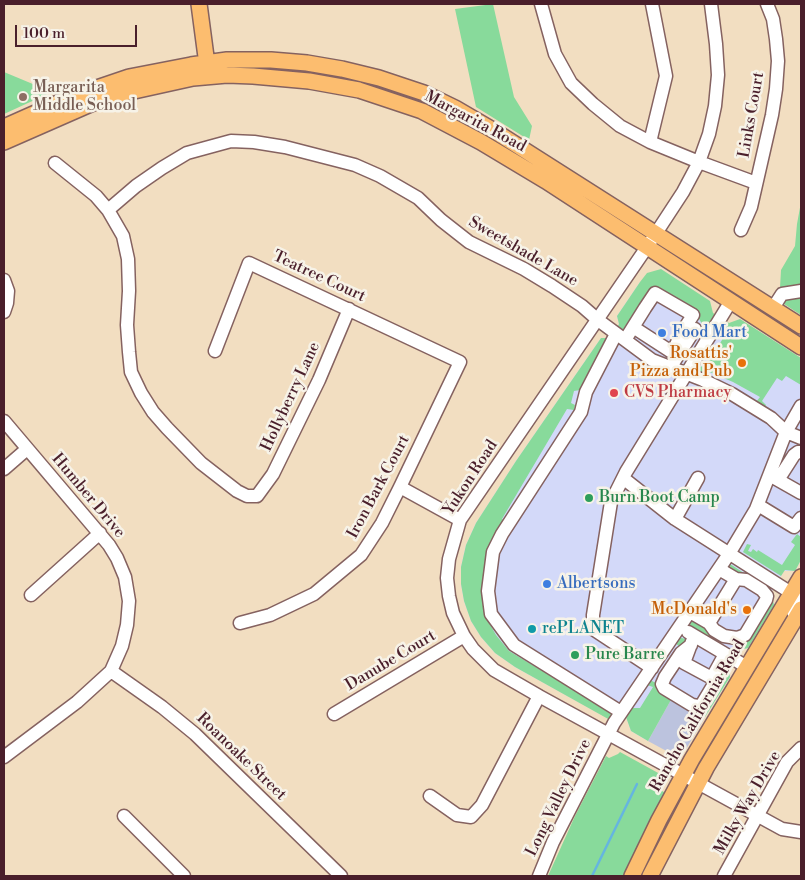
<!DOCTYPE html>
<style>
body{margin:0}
#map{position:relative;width:805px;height:880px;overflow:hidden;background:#f2dec1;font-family:"Libre Bodoni",serif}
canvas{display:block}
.frame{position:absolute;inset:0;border:5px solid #4a1f2b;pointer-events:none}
.scale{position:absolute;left:15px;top:25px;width:122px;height:22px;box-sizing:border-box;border:2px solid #4a1f2b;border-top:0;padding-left:6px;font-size:15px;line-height:18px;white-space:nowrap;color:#4a1f2b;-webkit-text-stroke:4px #f7f3e8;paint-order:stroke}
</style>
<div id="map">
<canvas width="805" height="880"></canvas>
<div class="frame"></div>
<div class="scale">100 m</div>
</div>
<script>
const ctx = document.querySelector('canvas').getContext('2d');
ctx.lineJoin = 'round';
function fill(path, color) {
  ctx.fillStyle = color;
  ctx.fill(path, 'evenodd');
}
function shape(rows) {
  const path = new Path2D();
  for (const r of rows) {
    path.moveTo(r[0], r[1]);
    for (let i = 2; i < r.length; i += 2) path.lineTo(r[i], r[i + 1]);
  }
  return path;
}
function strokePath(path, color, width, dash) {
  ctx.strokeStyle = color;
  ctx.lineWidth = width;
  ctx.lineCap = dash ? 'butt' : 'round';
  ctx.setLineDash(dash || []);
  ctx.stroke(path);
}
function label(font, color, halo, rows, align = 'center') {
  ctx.font = font + ' "Libre Bodoni",serif';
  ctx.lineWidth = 5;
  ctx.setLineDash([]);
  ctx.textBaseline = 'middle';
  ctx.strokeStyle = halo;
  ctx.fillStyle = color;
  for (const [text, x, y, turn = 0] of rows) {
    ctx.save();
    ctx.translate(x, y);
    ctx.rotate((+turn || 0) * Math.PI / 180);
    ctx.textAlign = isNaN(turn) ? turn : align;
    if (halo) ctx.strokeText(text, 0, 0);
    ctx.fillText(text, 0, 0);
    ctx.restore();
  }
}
fill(shape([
 [652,279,801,380,801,560,795,571,784,571,771,593,774,605,748,648,735,651,728,666,730,677,705,717,672,698,648,741,631,731,626,717,616,711,600,714,515,667,495,653,481,637,471,621,464,601,461,584,461,567,466,545,476,523,516,461,601,338,607,338,617,328,619,324,617,316,640,282]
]), '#d3d9f9');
fill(shape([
 [672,698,705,717,686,749,672,754,648,741]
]), '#bcc3de');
fill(shape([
 [493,4,514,97,532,126,529,140,476,107,455,9],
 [4,72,52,92,4,114],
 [801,202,801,315,784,304,784,301,776,296,780,288,781,270,795,246,797,224],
 [661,269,710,301,713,313,716,315,708,327,702,324,698,317,645,296,622,331,617,328,619,324,617,316,640,282,647,273],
 [740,319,801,358,801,385,786,376,782,381,777,378,762,401,766,405,765,407,756,402,760,397,733,382,705,370,703,375,695,373,697,367,706,366,722,340,723,335,718,333,726,321,729,323],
 [601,338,607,338,580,390,574,391,571,403,575,405,574,410,567,409,502,519,505,521,485,600,488,621,496,635,509,651,614,714,610,720,515,667,495,653,481,637,471,621,464,601,461,584,461,567,466,545,476,523,516,461],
 [797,534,801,537,801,560,795,571,785,570,781,576,743,552,747,544,751,545,748,551,751,552,753,549,757,552,758,550,782,565,795,545,791,542],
 [730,564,772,591,771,593,774,605,748,648,736,651,734,654,687,626,694,620,707,628,711,636,716,641,728,649,738,648,742,644,769,600,727,569],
 [679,637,685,639,686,641,661,680,694,709,708,700,722,673,722,669,727,663,729,663,728,666,730,677,705,717,672,698,648,741,631,731,626,717,631,708,640,708,653,687,647,685,650,680,656,683,680,647,674,642],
 [620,752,660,774,659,777,662,791,666,793,625,876,548,876,575,816,606,756,609,758,618,754]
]), '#88da9b');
strokePath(shape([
 [592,876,637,784]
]), '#65b5e0', 2.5);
const minor = shape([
 [541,4,555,54,571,83,593,104,620,126,650,142,699,162,756,183],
 [711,4,716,44,718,75,715,106,709,134,699,162,683,192,647,247,460,520,449,559,447,578,449,596,453,613,464,636,473,649,494,670,539,696,782,829,801,832],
 [650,142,666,76,652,4],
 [55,163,96,196,108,210,123,236,128,259,129,291,127,325,129,352,131,372,141,393,153,412,167,428,201,463,237,491,247,496,257,496,273,474,319,380,349,309],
 [108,210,136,186,162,168,187,153,231,141,254,142,285,147,355,165,380,176,418,198,441,220,469,242,524,269,552,286,582,306,598,320,652,360,703,380,732,394,771,418,786,432,801,438],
 [741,230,751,207,772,115,776,89,778,61,776,39,773,19,767,4],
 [4,280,8,291,7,303,4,312],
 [773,308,782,294,801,291],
 [616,334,586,392,581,412,502,534,493,552,488,591,491,614,514,645,621,712],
 [625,340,645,308,655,293,693,315,682,332,674,349,670,351,633,327],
 [215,351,249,263,460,362,400,487,382,523,361,555,314,594,270,615,240,623],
 [670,368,695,329],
 [4,421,109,545,117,558,125,577,129,601,127,625,122,646,111,671,77,702,4,757],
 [4,469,27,449],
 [771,476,801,493],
 [623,478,675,519,796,596,797,599,793,612,796,617],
 [778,480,794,455,798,452,801,452],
 [400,487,460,520],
 [758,505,794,527,801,518],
 [675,519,698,478],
 [31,595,100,533],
 [690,612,709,623,736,579,719,569],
 [709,623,714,630,724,636,737,638,745,635,766,600,767,596,762,590,746,580,736,579],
 [688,632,747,667],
 [694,636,684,663,710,677,714,674,725,654],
 [691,645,681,653,665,677,662,684,664,688,692,705,698,706,702,704,714,684,714,674],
 [652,668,593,629,593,615,611,502,626,472,731,301],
 [111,671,162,707,195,734,341,876],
 [334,714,464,636],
 [430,796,457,815,471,817,482,805,539,696],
 [124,816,184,876],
 [539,876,553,842,614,723,729,554,756,509,786,432,801,406],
 [724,876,787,762,801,748]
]);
const major = shape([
 [199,4,208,72],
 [4,127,76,95,129,77,191,65,227,60,271,60,307,63,342,69,379,78,424,93,455,108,496,132,801,326],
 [4,142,93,103,116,95,193,78,227,75,253,76,309,81,359,90,422,111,481,142,546,181,801,347],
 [632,876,659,820,692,759,801,577],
 [650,876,706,768,801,609]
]);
strokePath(minor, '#856260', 15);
strokePath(major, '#856260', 18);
strokePath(minor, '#fff', 12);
strokePath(major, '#fcbd6f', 15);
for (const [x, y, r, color] of [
 [23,97,5,"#8d6e63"],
 [662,333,5,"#3f7fe0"],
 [742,363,5,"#e8710a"],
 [614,393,5,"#e0444e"],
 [589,498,5,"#2e9e5b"],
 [547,584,5,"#3f7fe0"],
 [747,610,5,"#e8710a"],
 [532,629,5,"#0f9aa8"],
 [575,655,5,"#2e9e5b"]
]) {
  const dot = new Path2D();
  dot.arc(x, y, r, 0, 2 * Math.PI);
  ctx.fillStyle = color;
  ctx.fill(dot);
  strokePath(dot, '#f7f3e8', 2);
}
label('16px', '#785e54', '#f7f3e8', [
 ["Margarita",33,88],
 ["Middle School",33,106]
], 'left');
label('16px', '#4a1f2b', '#f7f3e8', [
 ["Links Court",752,115,-80],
 ["Margarita Road",475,122,28],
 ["Sweetshade Lane",523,252,30],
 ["Teatree Court",319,277,25],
 ["Hollyberry Lane",291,397,-65],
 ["Yukon Road",471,478,-57],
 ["Iron Bark Court",379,487,-62],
 ["Humber Drive",88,496,50],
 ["Danube Court",391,661,-31],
 ["Rancho California Road",698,716,-60],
 ["Roanoake Street",241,757,44],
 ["Long Valley Drive",559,798,-64],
 ["Milky Way Drive",748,803,-60]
]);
label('16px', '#366cbe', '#f7f3e8', [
 ["Food Mart",672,333],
 ["Albertsons",557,584]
], 'left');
label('16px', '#c56008', '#f7f3e8', [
 ["Rosattis'",732,354],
 ["Pizza and Pub",732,372],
 ["McDonald's",737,610]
], 'right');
label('16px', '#be3a42', '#f7f3e8', [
 ["CVS Pharmacy",624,393]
], 'left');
label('16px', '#27864d', '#f7f3e8', [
 ["Burn Boot Camp",599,498],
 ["Pure Barre",585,655]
], 'left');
label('16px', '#0d838f', '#f7f3e8', [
 ["rePLANET",542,629]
], 'left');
</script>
